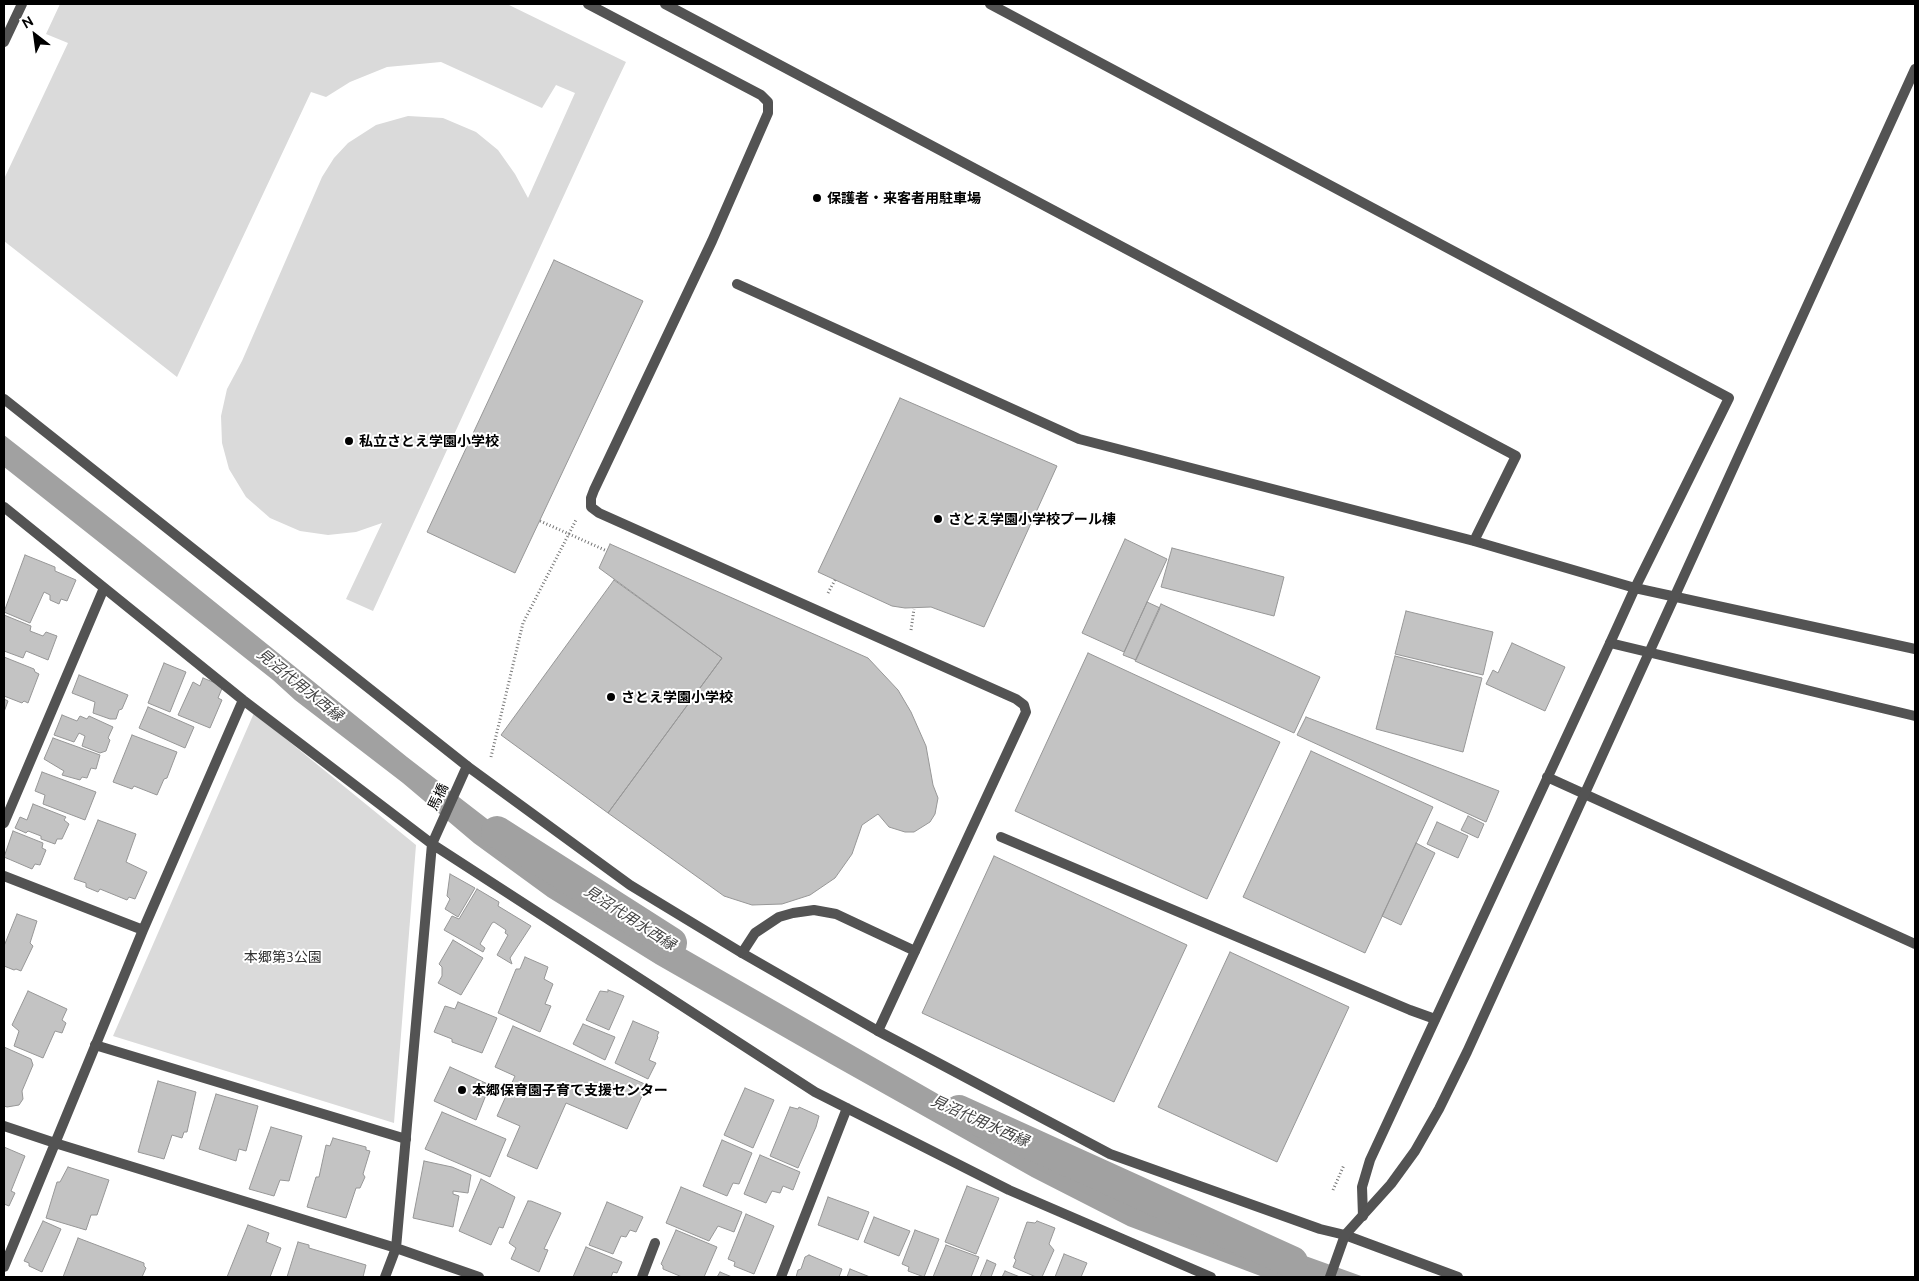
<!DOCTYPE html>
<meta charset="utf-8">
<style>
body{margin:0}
#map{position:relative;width:1919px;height:1281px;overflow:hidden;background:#fff;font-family:Ubuntu,sans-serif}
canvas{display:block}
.frame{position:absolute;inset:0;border:5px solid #000;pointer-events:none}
.north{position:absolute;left:10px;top:10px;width:50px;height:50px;-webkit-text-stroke:4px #fff;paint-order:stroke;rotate:330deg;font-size:14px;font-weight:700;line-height:20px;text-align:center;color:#000}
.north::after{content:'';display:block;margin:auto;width:18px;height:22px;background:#000;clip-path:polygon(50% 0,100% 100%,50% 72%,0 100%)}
</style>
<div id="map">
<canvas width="1919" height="1281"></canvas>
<div class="frame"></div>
<div class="north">N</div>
</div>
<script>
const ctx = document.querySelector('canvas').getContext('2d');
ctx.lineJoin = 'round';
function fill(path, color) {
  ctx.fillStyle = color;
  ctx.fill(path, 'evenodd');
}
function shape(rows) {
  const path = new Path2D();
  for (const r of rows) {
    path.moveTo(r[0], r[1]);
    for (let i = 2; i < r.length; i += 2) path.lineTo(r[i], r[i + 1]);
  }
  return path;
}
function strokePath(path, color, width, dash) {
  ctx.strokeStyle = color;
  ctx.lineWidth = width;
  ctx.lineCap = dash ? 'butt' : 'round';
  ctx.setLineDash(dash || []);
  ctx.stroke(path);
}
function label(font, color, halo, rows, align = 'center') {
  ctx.font = font + ' Ubuntu,"Noto Sans JP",sans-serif';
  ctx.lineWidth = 4;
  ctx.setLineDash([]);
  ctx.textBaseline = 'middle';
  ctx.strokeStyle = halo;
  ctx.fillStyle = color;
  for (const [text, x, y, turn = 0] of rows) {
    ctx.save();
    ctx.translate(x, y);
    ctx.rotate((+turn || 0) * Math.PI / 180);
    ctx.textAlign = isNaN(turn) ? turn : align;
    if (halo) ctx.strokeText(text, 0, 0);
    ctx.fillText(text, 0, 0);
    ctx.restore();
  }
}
fill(shape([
 [60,4,507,4,626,62,605,106,373,611,346,599,382,523,356,532,328,535,300,531,270,518,246,497,229,469,222,443,221,416,227,389,242,361,322,177,334,158,348,143,376,125,408,116,443,118,476,132,498,150,515,174,528,198,575,93,556,85,542,108,441,62,387,67,350,82,326,97,311,92,177,377,4,241,4,179,68,43,46,34],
 [254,713,416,845,394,1123,113,1036]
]), '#dadada');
fill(shape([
 [4,435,138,540,407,757,570,883,1046,1156,1172,1219,1231,1239,1300,1254,1364,1277,1263,1277,1128,1226,1032,1177,829,1063,656,964,548,897,474,843,403,783,295,700,273,680,4,467]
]), '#a1a1a1');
strokePath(shape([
 [497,832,671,943],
 [959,1111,1292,1262]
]), '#a1a1a1', 32);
const building = shape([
 [554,260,643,301,515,573,427,532,554,260],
 [900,398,1057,466,984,627,931,607,905,608,892,606,818,572,900,398],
 [1125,539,1167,559,1124,652,1082,633,1125,539],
 [610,544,868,658,898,690,911,712,926,746,933,785,938,798,935,814,930,822,914,832,905,832,889,827,878,814,862,825,852,854,835,878,810,895,782,904,752,905,724,896,608,813,722,658,599,568,610,544],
 [1172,548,1284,577,1274,616,1161,587,1172,548],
 [25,555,55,567,55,571,76,580,67,601,61,599,59,604,50,600,50,595,44,592,30,623,4,612,25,555],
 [614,580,722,658,608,813,501,735,614,580],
 [1147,602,1160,608,1136,660,1123,655,1147,602],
 [1161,604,1320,677,1294,733,1135,661,1161,604],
 [1406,611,1493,632,1483,675,1395,654,1406,611],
 [4,615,31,626,30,631,43,636,46,632,57,636,48,660,26,651,23,658,4,651,4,615],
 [1512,643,1565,667,1545,711,1486,684,1493,670,1498,673,1512,643],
 [1088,653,1280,742,1207,899,1015,811,1088,653],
 [1395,656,1482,678,1463,752,1376,729,1395,656],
 [4,657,34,669,35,672,39,674,28,703,24,701,22,703,4,696,4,657],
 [164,663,186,672,170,712,148,703,164,663],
 [79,675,128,695,122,709,119,710,116,719,110,719,93,713,95,702,72,693,79,675],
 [203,678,223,686,218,698,222,700,210,728,178,715,193,682,200,686,203,678],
 [4,699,8,701,4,712,4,699],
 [148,707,194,727,185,748,139,728,148,707],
 [62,715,77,721,80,716,87,719,89,716,113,727,108,738,110,740,106,751,100,753,82,746,85,736,79,733,74,742,54,735,62,715],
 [1306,717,1499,791,1486,822,1297,735,1306,717],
 [132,735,177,752,167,778,164,779,157,795,134,786,132,789,113,782,132,735],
 [53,738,100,755,96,769,91,768,87,778,82,777,80,780,62,775,64,771,44,759,53,738],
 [1311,751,1433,807,1365,953,1243,897,1311,751],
 [42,772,96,792,85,820,43,804,45,795,35,791,42,772],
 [33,804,66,817,64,820,69,824,62,839,57,839,55,844,41,839,41,836,28,831,26,833,15,828,20,817,27,820,33,804],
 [1468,816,1484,824,1478,838,1461,830,1468,816],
 [98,820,136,834,126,862,147,872,135,899,129,897,127,900,100,889,98,892,86,887,86,883,74,879,98,820],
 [1437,822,1468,836,1458,858,1427,844,1437,822],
 [13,831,43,843,42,848,46,850,40,865,35,864,32,869,4,857,13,831],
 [1416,843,1435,853,1401,925,1382,916,1416,843],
 [994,856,1187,945,1114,1102,922,1013,994,856],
 [450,874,475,888,458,917,445,909,450,899,447,896,450,874],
 [477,889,499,902,498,906,531,926,510,958,512,964,497,955,508,935,505,933,506,930,494,922,492,923,480,944,485,948,483,952,444,930,452,916,459,919,477,889],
 [17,914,37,921,30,943,33,946,21,971,16,969,14,970,4,966,4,946,17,914],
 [453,940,483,958,461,995,438,983,442,976,442,967,439,964,453,940],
 [1230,952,1349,1007,1277,1162,1158,1107,1230,952],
 [525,957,548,967,544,979,553,984,545,1004,551,1006,540,1032,498,1013,516,969,520,969,525,957],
 [608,990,624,996,609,1030,586,1020,600,991,608,992,608,990],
 [28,991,67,1009,62,1020,66,1023,62,1033,55,1031,43,1058,14,1046,19,1031,12,1025,28,991],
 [458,1002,497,1018,482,1053,452,1042,452,1039,434,1032,445,1006,455,1009,458,1002],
 [633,1021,659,1032,657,1036,658,1037,649,1060,656,1063,648,1079,615,1063,633,1021],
 [583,1024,615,1037,605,1060,573,1044,583,1024],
 [513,1026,647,1085,627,1129,566,1103,537,1169,507,1156,520,1126,497,1116,515,1076,495,1067,513,1026],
 [4,1047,31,1059,33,1065,22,1091,23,1099,19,1105,7,1107,4,1106,4,1047],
 [450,1067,490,1085,476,1120,434,1101,450,1067],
 [158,1081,196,1092,187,1132,184,1132,182,1138,172,1135,164,1159,138,1152,158,1081],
 [745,1088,774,1100,753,1148,724,1135,745,1088],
 [216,1094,258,1106,246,1151,239,1149,236,1161,199,1149,216,1094],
 [790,1107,798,1109,799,1107,819,1116,816,1127,798,1168,770,1156,790,1107],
 [442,1112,506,1139,490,1177,425,1149,442,1112],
 [271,1127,302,1136,289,1181,280,1180,274,1196,249,1189,271,1127],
 [333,1138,366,1147,366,1150,370,1151,363,1174,365,1177,360,1188,356,1188,346,1218,307,1207,316,1177,319,1177,326,1145,330,1146,333,1138],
 [722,1140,752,1153,739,1184,733,1183,727,1196,703,1186,722,1140],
 [4,1147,25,1156,11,1191,15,1193,9,1206,4,1204,4,1147],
 [760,1155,800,1172,793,1190,783,1186,780,1193,772,1191,766,1203,744,1194,760,1155],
 [424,1161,452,1167,471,1175,468,1193,453,1191,453,1194,459,1196,453,1227,413,1218,424,1161],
 [68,1167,109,1180,97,1215,91,1215,86,1230,46,1218,57,1182,60,1182,68,1167],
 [481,1179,515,1197,503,1228,499,1227,491,1245,459,1231,481,1179],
 [967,1186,999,1198,976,1254,945,1242,967,1186],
 [681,1187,742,1212,734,1232,718,1226,709,1241,666,1223,681,1187],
 [828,1197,869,1212,858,1240,818,1225,828,1197],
 [528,1201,531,1201,561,1213,544,1249,548,1250,539,1272,511,1259,516,1248,509,1243,528,1201],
 [607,1202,643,1217,636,1232,630,1230,626,1237,621,1236,613,1254,589,1245,607,1202],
 [746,1214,774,1226,754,1274,734,1266,735,1262,728,1259,746,1214],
 [874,1217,910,1231,899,1256,864,1242,874,1217],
 [43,1221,61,1229,42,1272,29,1266,29,1263,24,1261,43,1221],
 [1037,1221,1055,1228,1049,1244,1054,1250,1042,1277,1036,1277,1013,1267,1016,1260,1014,1258,1027,1222,1035,1223,1037,1221],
 [248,1225,269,1233,266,1242,281,1248,270,1277,227,1277,248,1225],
 [676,1230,717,1247,704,1277,682,1277,663,1269,663,1266,661,1264,676,1230],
 [915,1230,939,1239,924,1277,908,1271,909,1267,902,1264,915,1230],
 [78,1238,144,1263,144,1266,146,1268,142,1277,63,1277,78,1238],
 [298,1242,309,1245,309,1248,366,1265,363,1277,287,1277,298,1242],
 [946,1245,979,1257,971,1277,933,1277,946,1245],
 [586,1247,622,1262,617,1273,613,1272,611,1277,573,1277,586,1247],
 [1064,1254,1087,1263,1081,1277,1055,1277,1064,1254],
 [809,1255,842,1269,839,1277,796,1277,798,1270,801,1269,805,1257,809,1255],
 [987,1260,996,1264,991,1277,980,1277,987,1260],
 [850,1269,870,1277,847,1277,850,1269],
 [1005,1271,1020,1277,1002,1277,1005,1271],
 [720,1272,732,1277,717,1277,720,1272]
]);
fill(building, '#c3c3c3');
strokePath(building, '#979797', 1);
strokePath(shape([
 [540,521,607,551],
 [828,593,835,580],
 [911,630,914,609],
 [491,757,523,623,576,520],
 [1333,1190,1344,1165]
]), '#757575', 3, [1, 2.5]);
strokePath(shape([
 [665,4,1516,456,1474,541],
 [990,4,1729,398,1635,588,1610,643],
 [737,284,1079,439,1474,541,1635,588,1915,649],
 [1001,837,1410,1010,1435,1019],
 [742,953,755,933,779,917,793,913,814,910,836,914,915,951],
 [95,1045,406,1139],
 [642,1277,655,1243]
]), '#535353', 10);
strokePath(shape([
 [588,4,761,95,768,102,768,113,712,241,594,490,591,498,591,507,599,513,1016,699,1024,705,1026,712,878,1031],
 [4,42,22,4],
 [4,507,243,700,432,844,815,1092,1009,1190,1211,1277],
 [1547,777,1915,944],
 [4,823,104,588],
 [4,876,143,930],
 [4,1126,55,1143,396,1248,479,1277],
 [1363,1216,1362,1187,1370,1160,1610,643,1915,716],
 [1345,1235,1458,1277],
 [4,1267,143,930,243,700],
 [385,1277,396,1248,432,844,467,766],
 [781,1277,847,1108]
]), '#535353', 10);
strokePath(shape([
 [4,399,467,766,630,885,742,953,878,1031,1110,1154,1320,1229,1345,1235],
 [1330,1277,1345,1235,1391,1184,1415,1151,1439,1109,1467,1052,1915,69]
]), '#535353', 10);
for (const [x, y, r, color] of [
 [817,198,5,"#000"],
 [349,441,5,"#000"],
 [938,519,5,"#000"],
 [611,697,5,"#000"],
 [462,1090,5,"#000"]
]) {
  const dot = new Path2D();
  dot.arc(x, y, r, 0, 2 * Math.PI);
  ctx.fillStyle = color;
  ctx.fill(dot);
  strokePath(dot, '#fff', 2);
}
label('bold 14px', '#000', '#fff', [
 ["保護者・来客者用駐車場",827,198],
 ["私立さとえ学園小学校",359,441],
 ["さとえ学園小学校プール棟",948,519],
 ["さとえ学園小学校",621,697],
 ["本郷保育園子育て支援センター",472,1090]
], 'left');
label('14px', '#000', '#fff', [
 ["馬橋",438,797,-64]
]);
label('14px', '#313131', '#fff', [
 ["本郷第3公園",283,957]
]);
label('italic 15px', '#424242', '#fff', [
 ["見沼代用水西縁",300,685,39],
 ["見沼代用水西縁",630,918,33],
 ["見沼代用水西縁",980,1121,24]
]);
</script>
